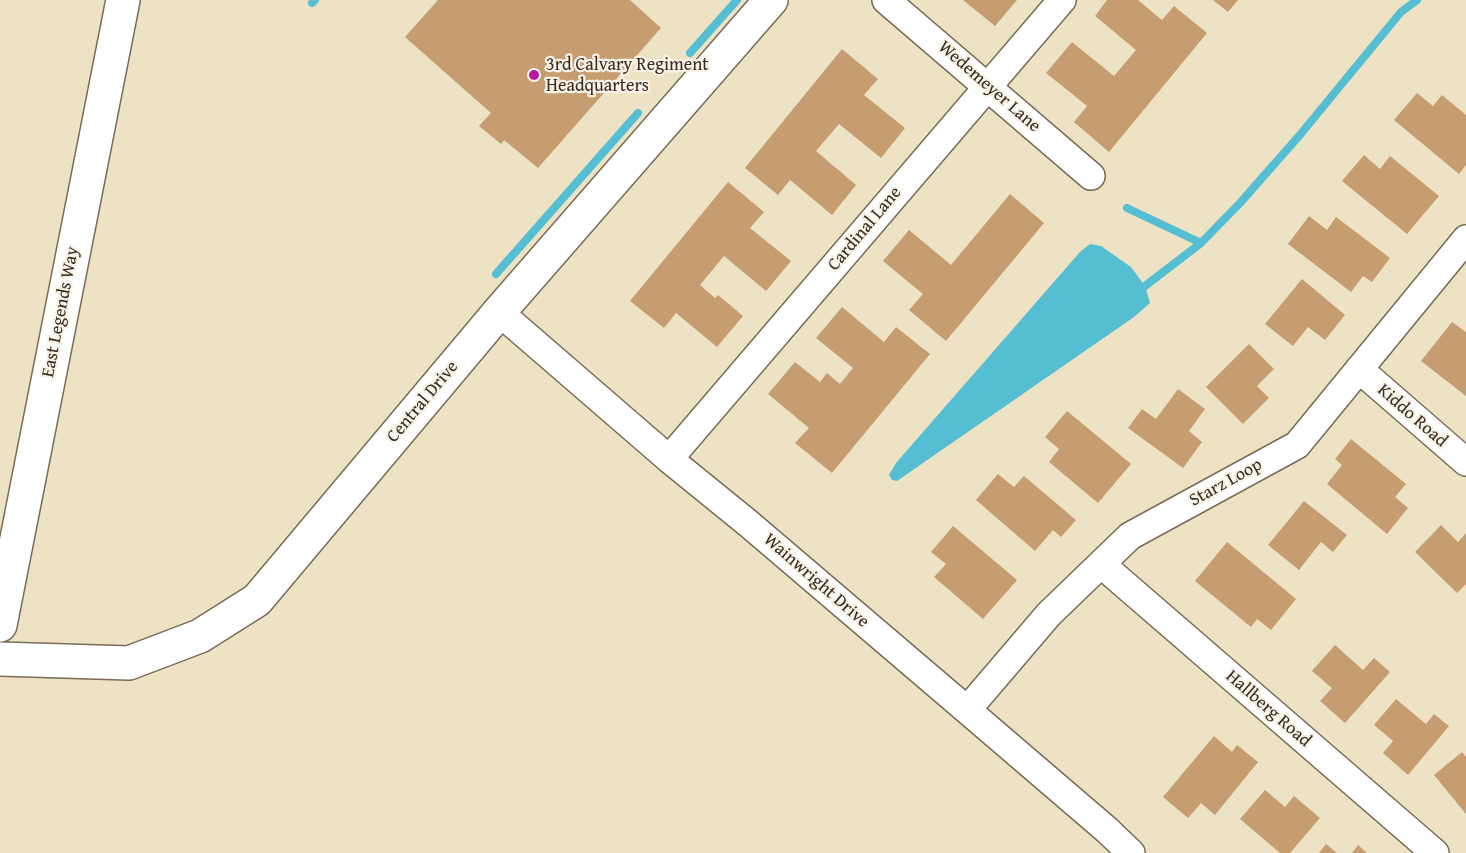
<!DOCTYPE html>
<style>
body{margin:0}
canvas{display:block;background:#ede3c4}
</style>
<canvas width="1466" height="853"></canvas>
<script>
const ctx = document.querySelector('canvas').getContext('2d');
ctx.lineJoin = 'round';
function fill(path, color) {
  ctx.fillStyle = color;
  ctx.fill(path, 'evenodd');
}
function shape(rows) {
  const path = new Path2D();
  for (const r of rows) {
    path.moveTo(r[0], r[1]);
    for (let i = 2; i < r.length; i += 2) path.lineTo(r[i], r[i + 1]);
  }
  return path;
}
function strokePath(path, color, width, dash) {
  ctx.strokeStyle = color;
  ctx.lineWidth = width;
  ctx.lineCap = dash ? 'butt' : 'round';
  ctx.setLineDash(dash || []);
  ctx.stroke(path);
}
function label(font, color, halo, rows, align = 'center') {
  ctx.font = font + ' "Gentium Book Plus",serif';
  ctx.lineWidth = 4.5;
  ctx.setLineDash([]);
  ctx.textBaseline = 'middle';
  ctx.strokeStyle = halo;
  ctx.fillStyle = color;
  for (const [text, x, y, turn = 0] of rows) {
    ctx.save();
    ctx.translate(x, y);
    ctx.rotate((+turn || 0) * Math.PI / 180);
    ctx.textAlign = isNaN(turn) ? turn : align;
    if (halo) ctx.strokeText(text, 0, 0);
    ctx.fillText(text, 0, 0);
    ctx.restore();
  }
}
fill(shape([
 [1090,244,1101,246,1131,267,1145,286,1150,303,1134,317,897,481,892,480,889,475,896,463,1080,252]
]), '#55bed2');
strokePath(shape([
 [312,3,315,0],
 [690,53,737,0],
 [1127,208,1201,243,1240,203,1299,136,1401,12,1417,0],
 [496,274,638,113],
 [1145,286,1201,243]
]), '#55bed2', 8);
fill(shape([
 [438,0,630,0,661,28,538,168,504,140,501,144,479,126,491,113,405,37],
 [963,0,1017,0,995,26],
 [1107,0,1138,0,1162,20,1174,6,1207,33,1109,152,1074,122,1087,106,1046,73,1072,42,1114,76,1136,50,1095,16],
 [1213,0,1238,0,1228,12],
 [842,49,878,79,864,95,905,128,881,158,839,124,816,151,856,185,832,215,790,180,778,195,745,168],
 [1417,93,1433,106,1442,95,1466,115,1466,165,1459,174,1394,120],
 [1364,155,1380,169,1390,156,1439,196,1407,234,1342,181],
 [728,182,764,212,750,228,791,261,766,291,724,256,700,285,715,298,718,295,743,316,717,347,676,313,664,328,630,301],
 [1010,194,1044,223,946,341,909,310,923,294,883,261,909,230,951,265],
 [1309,216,1327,230,1336,217,1390,258,1372,282,1363,276,1351,292,1288,244],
 [1302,279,1345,315,1325,340,1308,327,1293,346,1265,324],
 [842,307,884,342,896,327,930,354,832,473,795,443,809,428,768,394,795,362,820,382,827,373,840,384,853,368,816,338],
 [1452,322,1466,332,1466,396,1421,361],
 [1249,344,1274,369,1257,386,1269,398,1243,424,1206,387],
 [1178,389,1205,409,1189,431,1202,442,1183,468,1128,428,1142,409,1156,419],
 [1067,411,1131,464,1098,503,1049,462,1059,449,1045,437],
 [1351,439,1406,484,1395,497,1408,508,1387,534,1327,484,1342,465,1335,459],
 [998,474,1014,487,1024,476,1076,520,1061,537,1053,530,1035,551,976,500],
 [1304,501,1347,535,1333,552,1321,542,1299,570,1268,545],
 [1441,525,1458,542,1466,533,1466,584,1457,593,1415,552],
 [953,526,1017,580,983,619,934,577,946,564,931,552],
 [1227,542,1296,599,1271,630,1257,619,1251,627,1195,581],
 [1335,645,1363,670,1374,658,1390,672,1345,723,1320,701,1332,688,1312,671],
 [1396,699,1426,724,1434,714,1449,726,1408,775,1383,753,1393,741,1374,725],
 [1214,736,1232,752,1237,745,1258,762,1215,815,1201,803,1188,818,1163,797],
 [1462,752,1466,757,1466,814,1434,775],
 [1265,790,1285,807,1294,796,1320,818,1290,853,1280,853,1240,819],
 [1326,844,1337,853,1319,853],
 [1358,845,1367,853,1352,853]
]), '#c69c71');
const minor = shape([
 [886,0,1091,176],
 [499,312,669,459,749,524,967,710,1107,830,1131,853],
 [1359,369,1466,462],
 [669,459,1062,0],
 [1101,564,1435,853],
 [967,710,1049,614,1130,536,1297,445,1466,239]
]);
const tertiary = shape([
 [0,625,123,0],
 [0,659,129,663,200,636,257,600,499,312,771,0]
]);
strokePath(minor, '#796b58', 30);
strokePath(tertiary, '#796b58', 36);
strokePath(minor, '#fff', 27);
strokePath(tertiary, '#fff', 33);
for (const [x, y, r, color] of [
 [534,75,6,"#b5179e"]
]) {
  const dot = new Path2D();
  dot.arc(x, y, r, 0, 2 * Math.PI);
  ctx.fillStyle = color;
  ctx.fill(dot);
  strokePath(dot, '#f7f3e8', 2);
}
label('18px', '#3b2a1e', '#f7f3e8', [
 ["3rd Calvary Regiment",546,65],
 ["Headquarters",546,86]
], 'left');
label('18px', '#3b2a1e', '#f7f3e8', [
 ["Wedemeyer Lane",989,87,41],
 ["Cardinal Lane",865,229,-50],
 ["East Legends Way",61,312,-79],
 ["Central Drive",423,402,-50],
 ["Kiddo Road",1412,416,41],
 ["Starz Loop",1226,483,-29],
 ["Wainwright Drive",816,581,41],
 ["Hallberg Road",1268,709,41]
]);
</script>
